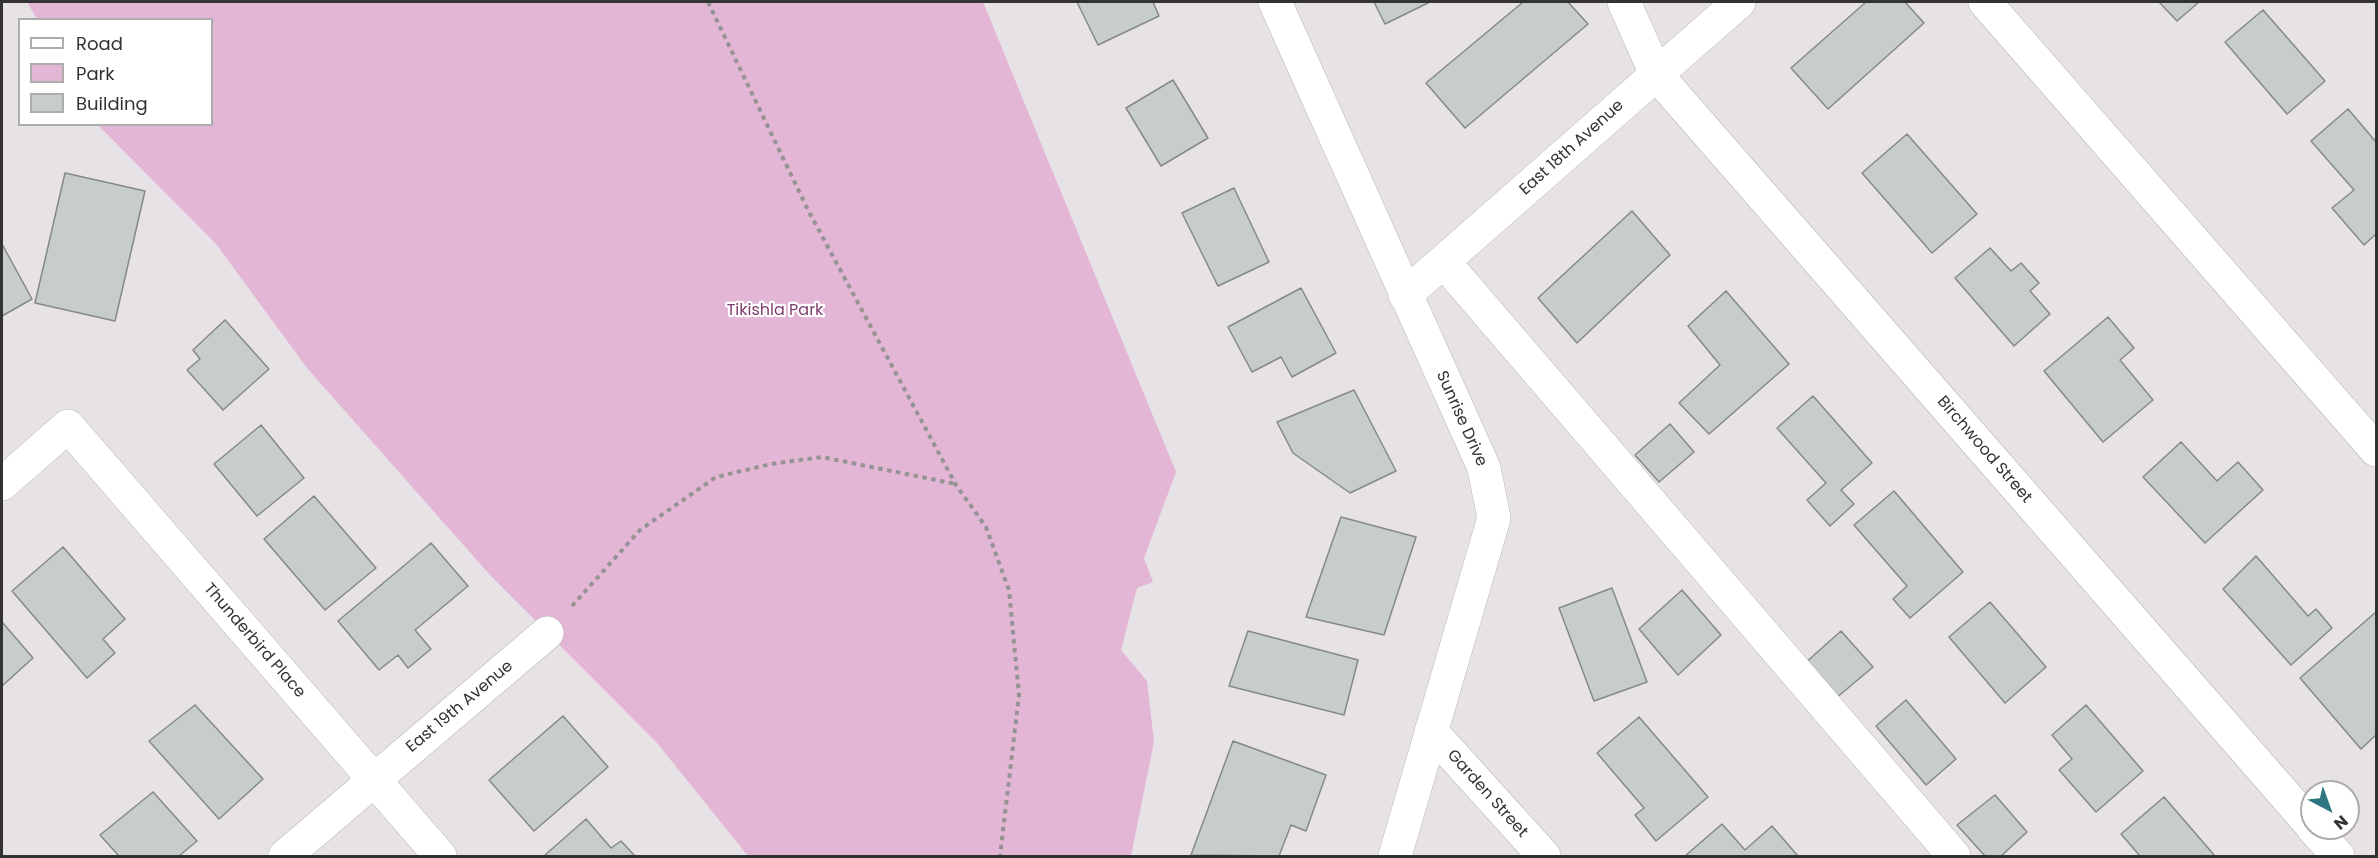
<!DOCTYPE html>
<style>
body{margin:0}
#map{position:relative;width:2378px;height:858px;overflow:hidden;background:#e6e2e5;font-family:Poppins,sans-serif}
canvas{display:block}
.frame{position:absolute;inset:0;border:3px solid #343334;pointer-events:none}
.legend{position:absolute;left:18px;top:18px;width:195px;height:108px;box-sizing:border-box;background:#fff;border:2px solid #aeadae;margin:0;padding:8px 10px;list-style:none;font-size:18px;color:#343334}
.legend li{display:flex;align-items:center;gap:12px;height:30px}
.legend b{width:30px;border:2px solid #aeadae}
.north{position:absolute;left:2300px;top:780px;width:60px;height:60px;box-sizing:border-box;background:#fff;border:2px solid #aeadae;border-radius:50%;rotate:139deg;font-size:16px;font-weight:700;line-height:24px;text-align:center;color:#343334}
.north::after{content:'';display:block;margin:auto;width:21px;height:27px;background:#2f7780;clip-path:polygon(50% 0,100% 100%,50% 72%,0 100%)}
</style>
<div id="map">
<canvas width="2378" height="858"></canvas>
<div class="frame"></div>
<ul class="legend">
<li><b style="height:8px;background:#fff"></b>Road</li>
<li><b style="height:16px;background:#e4b6d5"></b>Park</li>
<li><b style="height:16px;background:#c7cccc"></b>Building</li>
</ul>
<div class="north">N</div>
</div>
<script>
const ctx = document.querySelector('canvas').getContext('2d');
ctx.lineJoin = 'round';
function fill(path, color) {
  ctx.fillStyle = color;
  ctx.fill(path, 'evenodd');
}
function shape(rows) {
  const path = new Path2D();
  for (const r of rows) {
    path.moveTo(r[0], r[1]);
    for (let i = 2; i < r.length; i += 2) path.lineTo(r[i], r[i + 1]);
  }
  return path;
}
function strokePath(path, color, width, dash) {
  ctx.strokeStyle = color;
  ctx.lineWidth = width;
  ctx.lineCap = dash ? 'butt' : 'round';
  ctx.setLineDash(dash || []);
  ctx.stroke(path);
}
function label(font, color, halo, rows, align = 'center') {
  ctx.font = font + ' Poppins,sans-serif';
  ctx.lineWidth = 4.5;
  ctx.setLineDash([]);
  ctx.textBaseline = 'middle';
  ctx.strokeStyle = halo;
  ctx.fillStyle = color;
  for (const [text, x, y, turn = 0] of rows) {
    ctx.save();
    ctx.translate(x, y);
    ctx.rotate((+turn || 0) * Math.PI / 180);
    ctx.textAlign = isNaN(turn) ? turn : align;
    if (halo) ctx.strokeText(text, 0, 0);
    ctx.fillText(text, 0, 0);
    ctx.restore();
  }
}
fill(shape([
 [27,2,983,2,1176,472,1144,558,1153,582,1137,588,1121,650,1147,681,1154,742,1131,856,748,856,657,743,489,574,307,368,216,244,98,125,212,124,212,20,37,19]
]), '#e4b6d5');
const building = shape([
 [1077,2,1153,2,1159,16,1098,45,1077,2],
 [1374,2,1430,2,1385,24,1374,2],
 [1523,2,1568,2,1588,24,1465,128,1426,83,1523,2],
 [1866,2,1905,2,1924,23,1828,109,1791,68,1866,2],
 [2159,2,2199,2,2177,21,2159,2],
 [2263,10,2325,81,2287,114,2225,42,2263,10],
 [1173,80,1208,138,1161,166,1126,108,1173,80],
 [2348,109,2376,142,2376,234,2364,245,2332,208,2354,190,2311,141,2348,109],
 [1907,134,1977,214,1932,253,1862,173,1907,134],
 [65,173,145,191,115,321,35,303,65,173],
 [1234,188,1269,262,1218,286,1182,213,1234,188],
 [1632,211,1670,255,1577,343,1538,298,1632,211],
 [2,244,32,299,2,316,2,244],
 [1990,248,2011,271,2021,263,2039,283,2030,291,2050,314,2014,346,1955,278,1990,248],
 [1301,288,1336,353,1292,377,1281,357,1252,372,1228,327,1301,288],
 [1726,291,1789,364,1709,434,1679,403,1720,365,1688,326,1726,291],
 [2108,317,2134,348,2120,360,2153,400,2103,442,2044,371,2108,317],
 [225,320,269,369,223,410,187,370,200,359,193,350,225,320],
 [1354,390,1396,471,1350,493,1293,453,1277,422,1354,390],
 [1813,396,1872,463,1841,490,1854,504,1830,526,1807,500,1826,483,1777,428,1813,396],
 [1670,424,1694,452,1659,482,1635,455,1670,424],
 [261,425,304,478,257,516,214,464,261,425],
 [2181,442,2217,481,2238,462,2263,490,2205,543,2143,477,2181,442],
 [1894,491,1963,572,1910,618,1893,599,1907,586,1854,525,1894,491],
 [314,496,376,568,325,610,264,539,314,496],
 [1341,517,1416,537,1384,635,1306,617,1341,517],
 [431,543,468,586,415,630,431,649,408,668,398,655,379,670,338,621,431,543],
 [63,547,125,619,103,639,115,653,87,678,12,591,63,547],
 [2256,556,2308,616,2316,609,2332,628,2291,665,2223,589,2256,556],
 [1612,588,1647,682,1594,701,1559,608,1612,588],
 [1682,590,1721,635,1678,675,1639,629,1682,590],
 [1990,602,2046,667,2005,703,1949,637,1990,602],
 [2376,612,2376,735,2361,749,2300,678,2376,612],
 [2,622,33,658,2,686,2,622],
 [1248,631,1358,660,1344,715,1229,686,1248,631],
 [1841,631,1873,667,1835,699,1804,664,1841,631],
 [1906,700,1956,759,1926,785,1876,726,1906,700],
 [195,705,263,779,219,819,149,741,195,705],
 [2086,705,2143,771,2096,812,2059,770,2072,759,2052,735,2086,705],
 [563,716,608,767,534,831,489,780,563,716],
 [1639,717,1708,797,1656,841,1635,815,1644,808,1597,753,1639,717],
 [1233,741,1326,775,1306,831,1291,825,1279,856,1191,855,1233,741],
 [153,792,197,841,179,856,119,856,100,835,153,792],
 [1995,795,2027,832,2001,856,1985,856,1957,825,1995,795],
 [2164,797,2215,856,2140,856,2121,834,2164,797],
 [586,819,611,848,621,841,635,856,546,856,545,855,586,819],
 [1722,824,1745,850,1772,826,1798,856,1685,856,1722,824]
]);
fill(building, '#c7cccc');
strokePath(building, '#858989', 1.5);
const minor = shape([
 [1275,2,1484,468,1494,518,1395,856],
 [1624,2,1656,74,2312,826],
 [1985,2,2376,450],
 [1444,262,1954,856],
 [1405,295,1739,2],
 [2,484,68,426,440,856],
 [1431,731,1544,856],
 [2313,828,2338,856],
 [285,856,547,633]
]);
strokePath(minor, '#b9b5b7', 34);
strokePath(shape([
 [708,2,808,210,956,485,986,527,1009,590,1019,695,1000,856],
 [572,606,640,530,716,477,771,464,822,457,956,484]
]), '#969395', 4, [4.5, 4.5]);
strokePath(minor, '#fff', 33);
label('16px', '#343334', '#fff', [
 ["East 18th Avenue",1572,148,-42],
 ["Sunrise Drive",1461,419,66],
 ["Birchwood Street",1984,450,49],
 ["Thunderbird Place",254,641,49],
 ["East 19th Avenue",460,707,-40],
 ["Garden Street",1487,794,48]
]);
label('16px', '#7e3c6c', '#fff', [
 ["Tikishla Park",775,311]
]);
</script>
